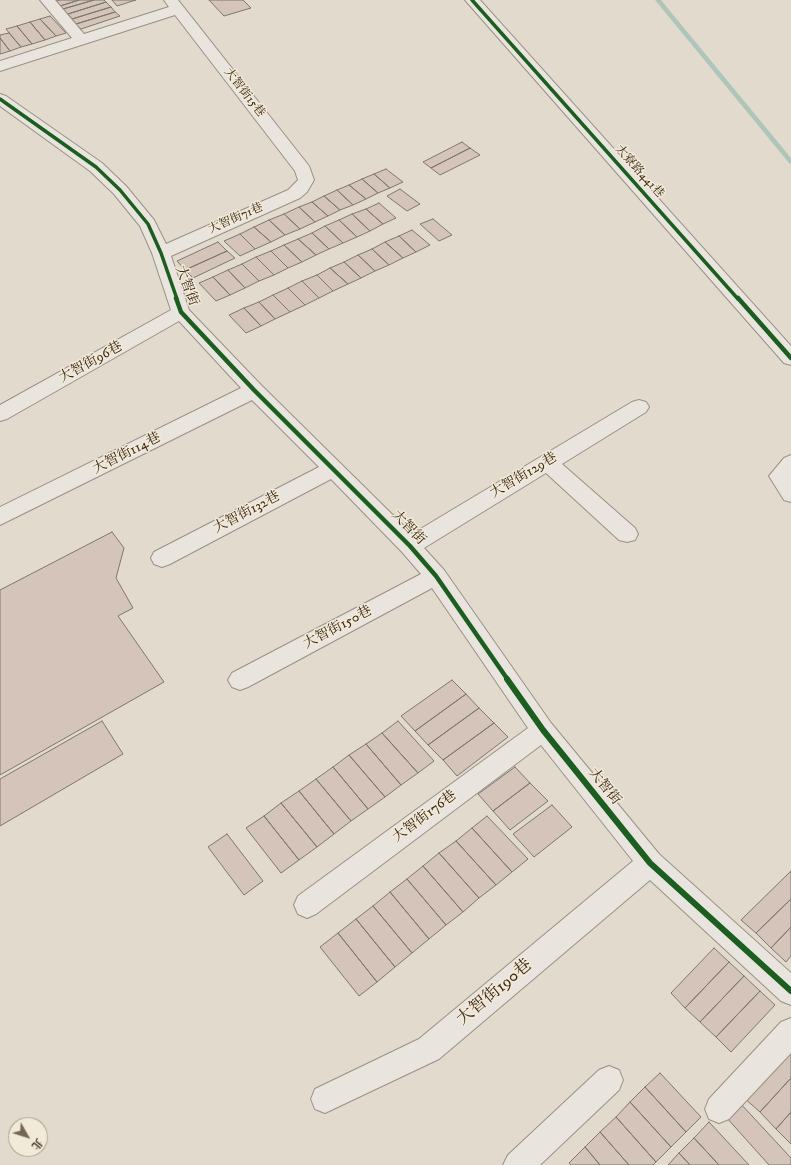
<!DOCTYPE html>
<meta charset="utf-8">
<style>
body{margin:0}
#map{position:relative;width:791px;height:1165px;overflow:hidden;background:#e2dbcd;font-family:"IM FELL DW Pica","Noto Serif TC",serif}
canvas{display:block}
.north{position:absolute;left:8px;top:1117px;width:40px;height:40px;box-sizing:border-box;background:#f2ead9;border:1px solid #a99c89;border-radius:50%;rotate:129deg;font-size:11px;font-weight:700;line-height:16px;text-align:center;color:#3b2711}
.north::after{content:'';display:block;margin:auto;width:14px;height:18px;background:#756653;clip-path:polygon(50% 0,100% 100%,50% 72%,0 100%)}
</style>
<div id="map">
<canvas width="791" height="1165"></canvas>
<div class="north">北</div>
</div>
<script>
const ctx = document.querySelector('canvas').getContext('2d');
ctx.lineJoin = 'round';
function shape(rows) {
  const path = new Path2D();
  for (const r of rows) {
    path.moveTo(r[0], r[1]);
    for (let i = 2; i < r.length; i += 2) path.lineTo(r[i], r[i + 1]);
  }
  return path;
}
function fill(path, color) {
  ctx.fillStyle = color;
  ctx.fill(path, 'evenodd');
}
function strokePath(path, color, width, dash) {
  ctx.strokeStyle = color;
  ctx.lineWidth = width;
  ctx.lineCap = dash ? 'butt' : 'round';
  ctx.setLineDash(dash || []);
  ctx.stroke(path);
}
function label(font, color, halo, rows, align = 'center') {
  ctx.font = font + ' "IM FELL DW Pica","Noto Serif TC",serif';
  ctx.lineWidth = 3;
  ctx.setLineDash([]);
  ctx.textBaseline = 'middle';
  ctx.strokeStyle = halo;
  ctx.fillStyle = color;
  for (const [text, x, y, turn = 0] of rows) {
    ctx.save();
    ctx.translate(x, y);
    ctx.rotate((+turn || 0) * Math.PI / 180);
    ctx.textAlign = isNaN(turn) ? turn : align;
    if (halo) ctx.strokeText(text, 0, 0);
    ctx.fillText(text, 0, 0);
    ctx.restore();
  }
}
fill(shape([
 [655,0,661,0,791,158,791,164,789,163,655,0]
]), '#afc5b9');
const building = shape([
 [60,0,79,0,60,6,56,1,60,0],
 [79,0,94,0,63,9,60,6,79,0],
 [94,0,104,0,106,2,68,14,63,9,94,0],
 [112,0,136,0,117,6,112,0],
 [209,0,243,0,251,8,224,16,209,0],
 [106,2,111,7,72,19,68,14,106,2],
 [111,7,115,12,76,24,72,19,111,7],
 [115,12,120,16,81,29,76,24,115,12],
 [50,16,66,33,56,36,40,19,50,16],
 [40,19,56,36,45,40,30,22,40,19],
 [30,22,45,40,32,44,17,26,30,22],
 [17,26,32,44,21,47,6,29,17,26],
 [9,33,21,47,10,51,0,38,0,35,9,33],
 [0,38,10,51,0,54,0,38],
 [462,142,470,148,431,168,423,162,462,142],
 [470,148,480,155,440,175,431,168,470,148],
 [386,169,403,182,390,188,374,174,386,169],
 [374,174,390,188,378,193,362,179,374,174],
 [362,179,378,193,366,199,349,185,362,179],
 [349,185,366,199,353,205,337,190,349,185],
 [400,189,420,204,407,211,387,196,400,189],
 [337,190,353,205,340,210,324,196,337,190],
 [324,196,340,210,328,216,312,202,324,196],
 [312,202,328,216,315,222,299,207,312,202],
 [379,203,396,218,383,224,366,209,379,203],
 [299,207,315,222,300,229,284,214,299,207],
 [366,209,383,224,370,231,352,214,366,209],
 [284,214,300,229,285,235,269,220,284,214],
 [352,214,370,231,357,237,339,220,352,214],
 [433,219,452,235,439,241,420,224,433,219],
 [269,220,285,235,271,242,254,227,269,220],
 [339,220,357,237,343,243,325,226,339,220],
 [325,226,343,243,329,249,312,233,325,226],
 [254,227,271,242,255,249,240,234,254,227],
 [412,230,430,245,416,252,399,236,412,230],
 [312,233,329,249,316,255,298,239,312,233],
 [240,234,255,249,240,256,224,241,240,234],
 [399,236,416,252,403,258,385,242,399,236],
 [298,239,316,255,302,262,284,245,298,239],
 [218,242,227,251,185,270,177,261,218,242],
 [385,242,403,258,389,265,372,249,385,242],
 [284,245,302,262,288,268,271,251,284,245],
 [372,249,389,265,375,271,358,255,372,249],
 [227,251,235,258,193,278,185,270,227,251],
 [271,251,288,268,274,275,256,257,271,251],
 [358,255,375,271,361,278,344,262,358,255],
 [256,257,274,275,259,281,242,264,256,257],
 [344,262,361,278,348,284,330,268,344,262],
 [242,264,259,281,245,288,228,270,242,264],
 [330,268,348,284,333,291,317,275,330,268],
 [228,270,245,288,230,295,213,277,228,270],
 [317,275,333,291,319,298,302,281,317,275],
 [213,277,230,295,216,301,199,283,213,277],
 [302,281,319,298,305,305,288,288,302,281],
 [288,288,305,305,290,312,273,295,288,288],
 [273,295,290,312,275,319,259,302,273,295],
 [259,302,275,319,261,326,244,308,259,302],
 [244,308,261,326,246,333,229,315,244,308],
 [112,532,124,548,116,578,133,608,118,616,164,682,0,775,0,590,112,532],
 [452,680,466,694,415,731,401,716,452,680],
 [466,694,479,708,428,745,415,731,466,694],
 [479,708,494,723,443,760,428,745,479,708],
 [102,721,123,754,0,826,0,779,102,721],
 [398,721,434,761,418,773,382,733,398,721],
 [494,723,508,737,457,776,443,760,494,723],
 [382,733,418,773,401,785,366,744,382,733],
 [366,744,401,785,385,797,349,755,366,744],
 [349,755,385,797,368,809,333,767,349,755],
 [333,767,368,809,351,821,316,779,333,767],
 [515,767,530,783,493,811,478,794,515,767],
 [316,779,351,821,334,834,299,791,316,779],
 [530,783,548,801,510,830,493,811,530,783],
 [299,791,334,834,317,847,281,803,299,791],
 [281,803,317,847,299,860,264,816,281,803],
 [552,805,572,827,534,857,513,834,552,805],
 [264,816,299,860,281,873,246,828,264,816],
 [487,816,528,859,512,872,472,828,487,816],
 [472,828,512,872,496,885,456,841,472,828],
 [227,834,263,881,244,895,208,847,227,834],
 [456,841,496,885,479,898,439,853,456,841],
 [439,853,479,898,463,912,423,866,439,853],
 [423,866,463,912,446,925,407,879,423,866],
 [791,871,791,899,756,933,741,920,791,871],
 [407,879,446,925,429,939,390,892,407,879],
 [390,892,429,939,412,953,373,906,390,892],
 [791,899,791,927,771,948,756,933,791,899],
 [373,906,412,953,395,967,356,919,373,906],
 [356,919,395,967,377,982,338,933,356,919],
 [791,927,791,956,786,962,771,948,791,927],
 [338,933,377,982,359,996,320,947,338,933],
 [714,948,729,962,685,1008,671,993,714,948],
 [729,962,744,976,700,1022,685,1008,729,962],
 [744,976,760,991,716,1037,700,1022,744,976],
 [760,991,775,1005,731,1052,716,1037,760,991],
 [791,1046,791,1078,760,1112,743,1097,791,1046],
 [660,1073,701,1117,686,1132,645,1087,660,1073],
 [791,1078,791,1112,776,1129,760,1112,791,1078],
 [645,1087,686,1132,671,1147,630,1102,645,1087],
 [630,1102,671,1147,656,1162,616,1117,630,1102],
 [740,1103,791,1158,791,1165,769,1165,726,1117,740,1103],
 [791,1112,791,1144,776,1129,791,1112],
 [616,1117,656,1162,653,1165,629,1165,600,1132,616,1117],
 [709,1122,749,1165,719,1165,694,1138,709,1122],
 [600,1132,629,1165,600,1165,585,1147,600,1132],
 [694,1138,719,1165,690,1165,679,1153,694,1138],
 [585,1147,600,1165,571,1165,569,1163,585,1147],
 [679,1153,690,1165,668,1165,679,1153]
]);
fill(building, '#d4c4b9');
strokePath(building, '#7e776d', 1);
const minor = shape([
 [40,0,55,0,84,34,169,7,164,0,178,0,309,166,314,180,307,192,300,198,171,256,189,310,261,385,412,534,632,402,639,400,646,402,649,407,646,412,562,464,635,528,638,534,635,540,627,542,619,540,546,473,424,548,444,570,551,723,659,854,791,973,791,1005,781,1001,650,880,439,1059,325,1113,315,1109,311,1099,315,1089,419,1039,633,861,541,745,316,914,307,918,298,914,294,905,298,896,528,728,432,588,248,687,240,690,232,687,228,680,232,673,421,574,402,552,331,479,170,564,162,567,154,564,151,558,154,552,319,467,252,400,0,525,0,507,241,388,179,321,7,419,0,421,0,405,171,310,152,253,140,226,114,194,90,171,0,106,0,94,6,96,102,163,126,186,154,220,166,244,288,190,298,180,295,171,175,15,0,71,0,61,72,38,40,0],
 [465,0,480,0,791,346,791,365,784,363,465,0],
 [791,455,791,502,784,500,769,476,784,458,791,455],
 [791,1018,791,1053,729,1119,719,1123,709,1119,705,1109,709,1099,781,1022,791,1018],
 [609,1066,619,1070,623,1080,619,1090,540,1165,503,1165,508,1155,599,1070,609,1066]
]);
strokePath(minor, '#979086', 2);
fill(minor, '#e9e5de');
strokePath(shape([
 [472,0,738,299],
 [0,99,96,167,120,190,148,224,161,253,177,299]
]), '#1b5e20', 3.5);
strokePath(shape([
 [176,298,181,312,254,390,410,546,436,576,508,680],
 [738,298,791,358]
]), '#1b5e20', 4.5);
strokePath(shape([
 [507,679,543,730,650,863,791,991]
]), '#1b5e20', 6);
label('12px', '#3b2711', '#f2ead9', [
 ["大智街15巷",244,93,52],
 ["大寮路441巷",639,172,48],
 ["大智街71巷",236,219,-24]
]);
label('14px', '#3b2711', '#f2ead9', [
 ["大智街",186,286,69],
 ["大智街96巷",91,363,-29],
 ["大智街114巷",127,454,-27],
 ["大智街129巷",524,476,-31],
 ["大智街132巷",247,513,-28],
 ["大智街",408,528,46],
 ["大智街150巷",338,628,-28],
 ["大智街",604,787,51],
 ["大智街176巷",425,817,-37]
]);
label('17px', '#3b2711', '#f2ead9', [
 ["大智街190巷",495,993,-40]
]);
</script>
